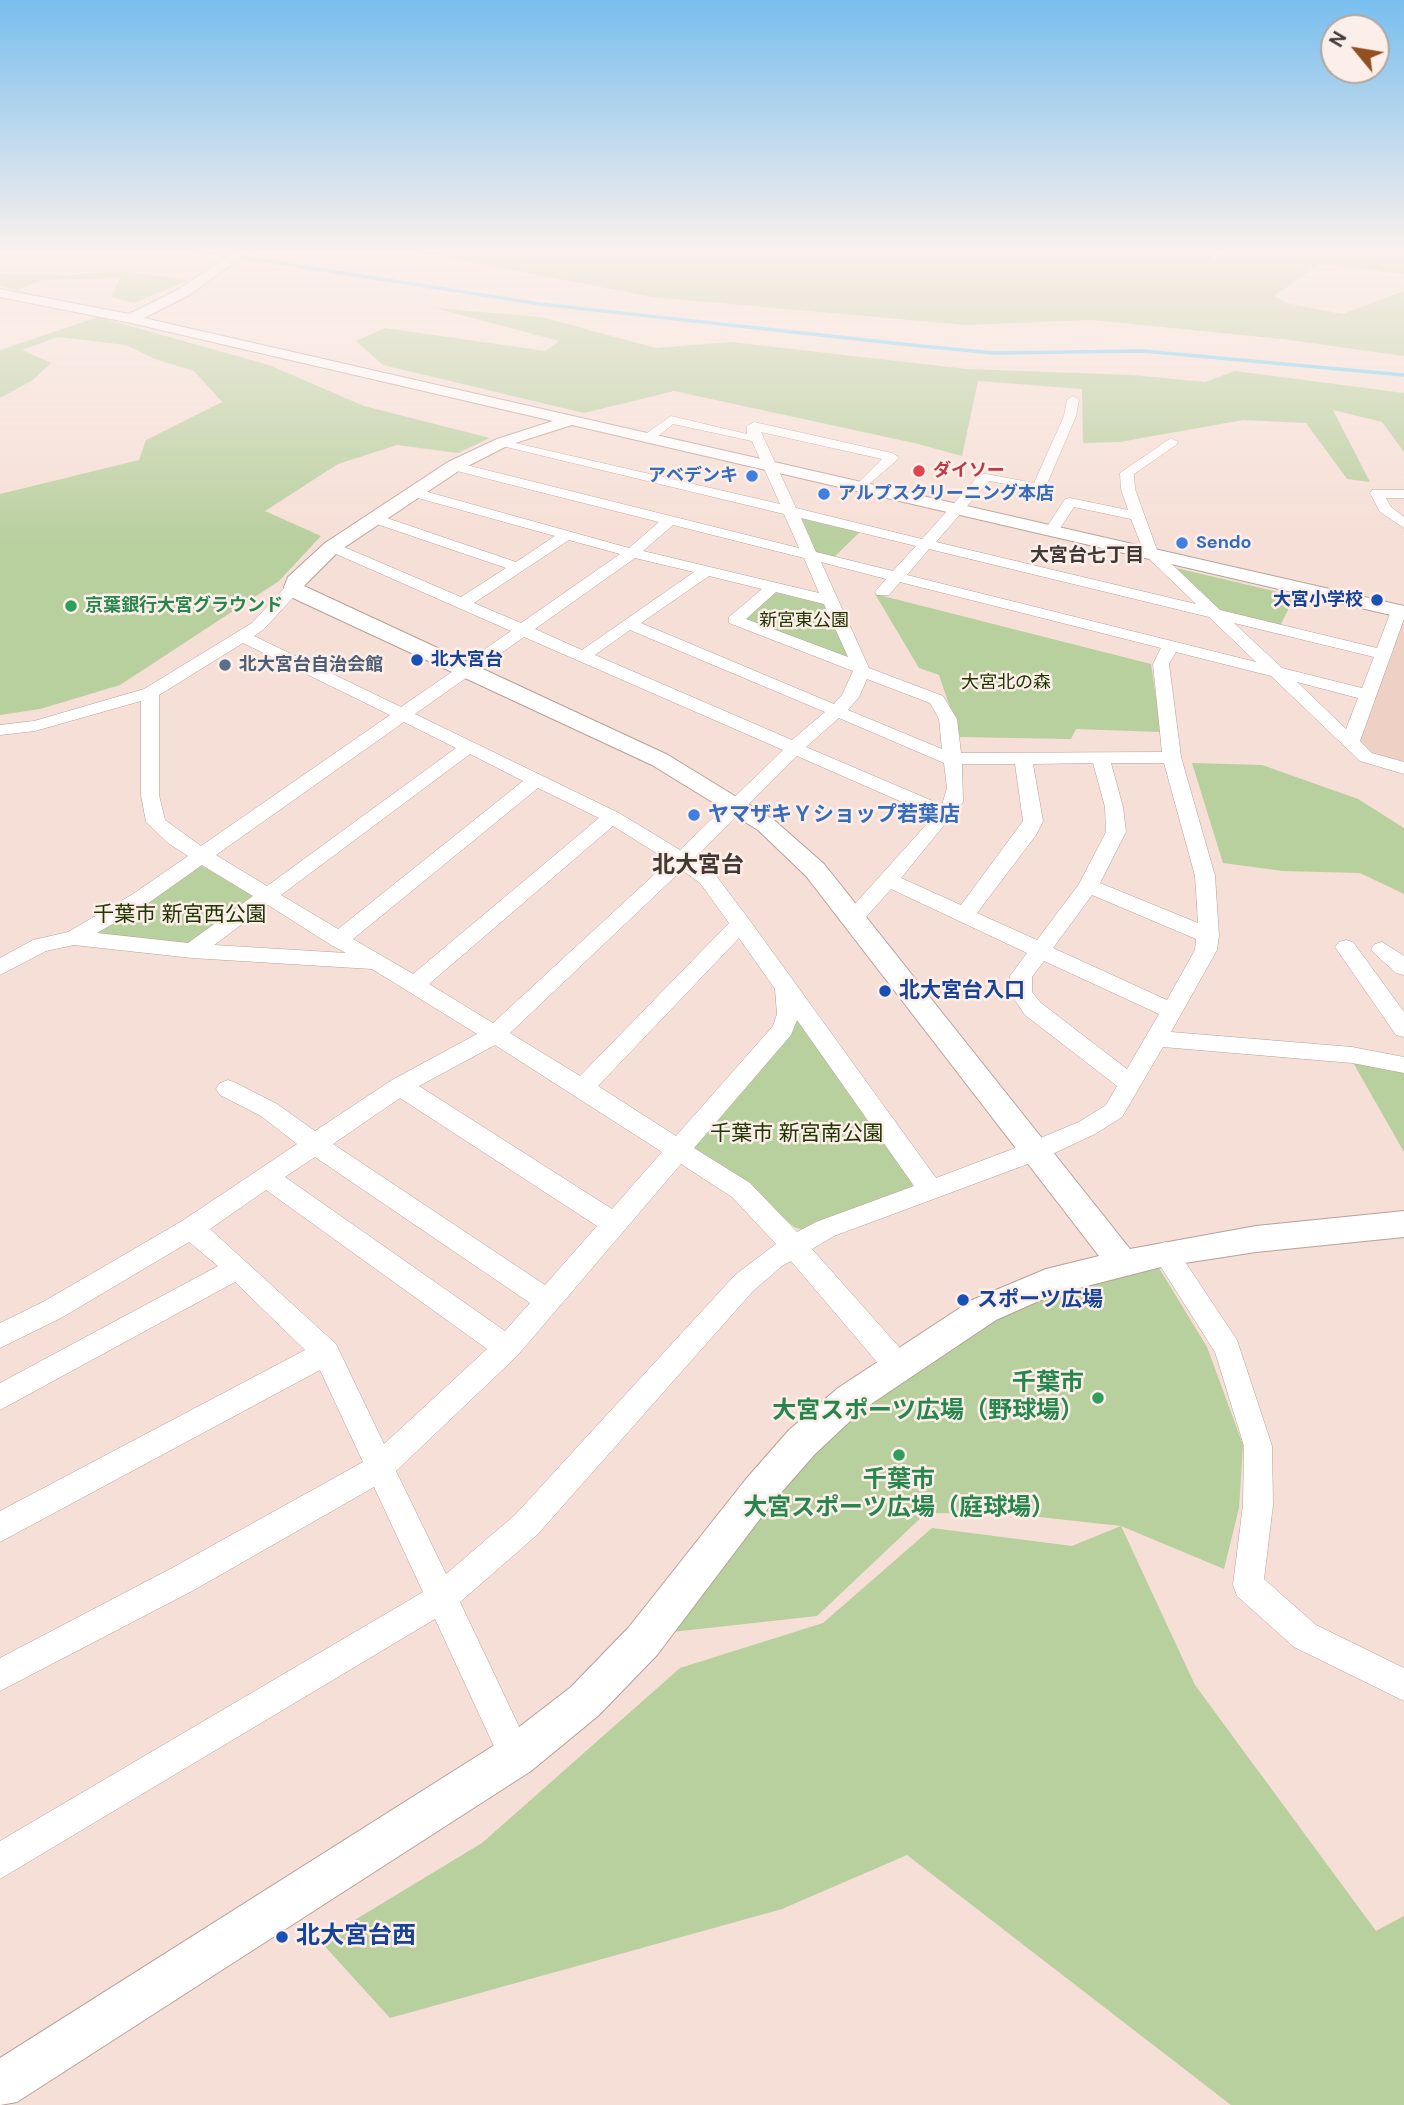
<!DOCTYPE html>
<meta charset="utf-8">
<style>
body{margin:0}
#map{position:relative;width:1404px;height:2105px;overflow:hidden;background:#f6dfd6;font-family:"DM Sans",sans-serif}
canvas{display:block}
.north{position:absolute;left:1320px;top:14px;width:70px;height:70px;box-sizing:border-box;background:#fceee9;border:2px solid #b2a6a1;border-radius:50%;rotate:300deg;font-size:19px;font-weight:700;line-height:28px;text-align:center;color:#423935}
.north::after{content:'';display:block;margin:auto;width:24px;height:32px;background:#924f20;clip-path:polygon(50% 0,100% 100%,50% 72%,0 100%)}
</style>
<div id="map">
<canvas width="1404" height="2105"></canvas>
<div class="north">N</div>
</div>
<script>
const ctx = document.querySelector('canvas').getContext('2d');
ctx.lineJoin = 'round';
function fill(path, color) {
  ctx.fillStyle = color;
  ctx.fill(path, 'evenodd');
}
function shape(rows) {
  const path = new Path2D();
  for (const r of rows) {
    path.moveTo(r[0], r[1]);
    for (let i = 2; i < r.length; i += 2) path.lineTo(r[i], r[i + 1]);
  }
  return path;
}
function strokePath(path, color, width, dash) {
  ctx.strokeStyle = color;
  ctx.lineWidth = width;
  ctx.lineCap = dash ? 'butt' : 'round';
  ctx.setLineDash(dash || []);
  ctx.stroke(path);
}
function label(font, color, halo, rows, align = 'center') {
  ctx.font = font + ' "DM Sans","Noto Sans JP",sans-serif';
  ctx.lineWidth = 5;
  ctx.setLineDash([]);
  ctx.textBaseline = 'middle';
  ctx.strokeStyle = halo;
  ctx.fillStyle = color;
  for (const [text, x, y, turn = 0] of rows) {
    ctx.save();
    ctx.translate(x, y);
    ctx.rotate((+turn || 0) * Math.PI / 180);
    ctx.textAlign = isNaN(turn) ? turn : align;
    if (halo) ctx.strokeText(text, 0, 0);
    ctx.fillText(text, 0, 0);
    ctx.restore();
  }
}
fill(shape([
 [1401,620,1404,621,1404,765,1368,755,1356,746]
]), '#efd0c5');
fill(shape([
 [580,250,637,256,657,250,1218,250,1209,261,1243,250,1404,250,1404,274,1320,264,1274,296,1287,303,1342,314,1404,291,1404,356,1282,339,1092,320,965,325,652,297,420,252],
 [125,271,190,280,134,303,111,297,120,278,43,280,17,290,0,286,0,274,69,275],
 [435,308,541,317,656,348,731,342,967,369,1133,375,1205,382,1235,371,1404,393,1404,452,1382,422,1333,410,1370,482,1347,479,1306,423,1243,420,1120,442,1083,443,1082,389,978,381,962,456,914,443,674,391,584,413,383,365,356,341,385,328,545,351,559,341],
 [98,317,269,365,364,406,490,438,458,453,397,445,338,464,265,511,321,536,279,581,120,685,40,709,0,715,0,494,139,460,146,440,222,402,194,371,155,359,126,345,58,337,22,350,51,363,33,380,0,398,0,350],
 [805,517,861,531,832,559,816,554,799,519],
 [1176,568,1295,596,1279,628,1222,613],
 [778,593,824,604,849,658,743,620,771,594],
 [875,594,1151,664,1161,732,1076,729,1071,739,960,737,939,675,919,668],
 [1192,763,1262,765,1358,799,1404,828,1404,894,1360,873,1283,871,1223,863],
 [197,863,253,896,192,947,82,937],
 [797,1020,804,1021,914,1180,912,1187,803,1230,794,1227,744,1182,695,1149,695,1142],
 [1351,1059,1404,1068,1404,1152],
 [1159,1268,1207,1347,1243,1445,1239,1508,1224,1569,1121,1526,1195,1685,1376,1931,1404,1916,1404,2105,1231,2105,907,1855,782,1909,390,2018,320,1941,482,1843,680,1668,823,1623,932,1528,1072,1546,1121,1526,1012,1514,926,1513,817,1616,663,1633,764,1499,853,1411,1012,1309,1042,1297]
]), '#b8cf9e');
strokePath(shape([
 [195,250,540,304,911,345,993,353,1143,351,1404,375]
]), '#70cef7', 3.5);
const minor = shape([
 [1073,396,1079,400,1076,416,1044,491,989,481,936,542,1196,604,1145,555,1131,519,1074,507,1057,533,1052,534,1045,530,1065,499,1070,498,1128,510,1121,489,1120,473,1171,438,1178,442,1176,445,1134,474,1135,489,1157,550,1220,610,1377,648,1391,611,1393,608,1404,607,1404,619,1360,741,1372,753,1404,762,1404,774,1360,761,1271,676,1176,652,1169,664,1181,757,1215,876,1219,936,1217,950,1171,1032,1352,1047,1404,1057,1404,1073,1352,1063,1163,1047,1122,1117,1095,1134,1044,1158,834,1236,812,1249,907,1356,911,1365,907,1374,897,1377,887,1374,791,1261,782,1266,753,1291,537,1535,460,1602,533,1756,528,1768,516,1773,504,1768,435,1619,0,1879,0,1841,423,1592,374,1487,194,1590,0,1691,0,1658,172,1568,363,1462,320,1370,0,1542,0,1511,305,1350,235,1282,0,1410,0,1383,218,1266,189,1242,61,1318,0,1348,0,1323,43,1302,182,1221,297,1144,261,1116,220,1095,216,1089,220,1083,228,1080,236,1083,277,1104,315,1131,392,1080,477,1034,372,969,192,958,74,945,46,951,0,975,0,958,33,940,68,932,133,894,188,856,168,843,146,822,141,795,141,701,35,731,0,735,0,725,34,721,144,689,252,623,288,584,294,582,300,584,300,590,264,629,254,636,401,707,511,631,327,550,327,544,337,544,461,597,506,568,368,521,368,515,378,515,516,562,555,536,407,495,407,489,417,489,629,548,659,522,449,469,449,463,454,462,799,548,784,514,498,445,498,439,780,504,752,441,673,424,652,441,640,438,671,416,747,434,747,426,754,422,892,453,899,457,897,460,861,491,854,487,882,459,761,432,796,508,922,539,981,473,1034,483,1064,416,1067,400,1073,396],
 [801,518,916,546,893,571,816,552,801,518],
 [673,525,804,558,819,593,643,551,673,525],
 [569,540,620,554,521,623,474,603,569,540],
 [929,549,1209,617,1256,662,907,575,929,549],
 [635,558,694,572,582,650,535,629,635,558],
 [821,562,886,579,875,592,877,595,889,595,900,582,1161,648,1153,664,1162,752,961,753,957,719,943,696,869,668,821,562],
 [709,576,762,589,729,617,729,623,853,671,842,695,834,704,641,623,709,576],
 [776,592,824,604,848,657,746,619,776,592],
 [1234,623,1374,657,1362,688,1282,668,1234,623],
 [630,630,825,712,792,740,595,655,630,630],
 [524,637,783,750,680,850,619,813,415,714,524,637],
 [243,643,390,715,201,846,165,820,159,795,159,695,243,643],
 [867,679,930,703,939,719,942,749,848,710,859,697,867,679],
 [1297,682,1358,698,1346,729,1297,682],
 [839,718,944,763,947,788,942,805,806,747,839,718],
 [404,722,456,748,267,886,216,855,404,722],
 [470,754,523,781,338,929,281,895,470,754],
 [797,756,934,816,846,914,843,919,846,924,860,924,891,889,1027,953,1010,976,1010,993,1025,1015,1117,1086,1106,1105,1079,1122,1026,1144,936,1178,748,918,714,873,694,859,797,756],
 [1093,763,1105,807,1106,832,1079,884,1037,940,977,913,1036,835,1043,821,1033,764,1093,763],
 [1111,763,1164,763,1195,876,1198,923,1100,883,1126,832,1123,807,1111,763],
 [962,764,1015,764,1023,821,961,905,901,878,963,802,962,764],
 [538,788,599,818,413,974,353,939,538,788],
 [613,826,669,861,493,1023,429,984,613,826],
 [202,865,253,896,188,943,97,933,147,904,202,865],
 [682,870,700,883,729,923,580,1076,510,1033,682,870],
 [1092,895,1196,939,1195,950,1167,1000,1053,948,1092,895],
 [268,905,331,945,346,953,214,945,268,905],
 [739,938,775,989,777,1014,773,1026,676,1136,598,1086,739,938],
 [1044,961,1159,1014,1127,1069,1041,1003,1032,992,1032,977,1044,961],
 [797,1020,914,1186,816,1222,797,1232,750,1183,694,1148,791,1035,797,1020],
 [495,1045,662,1152,612,1209,419,1086,495,1045],
 [400,1098,597,1226,545,1285,333,1144,400,1098],
 [315,1157,530,1303,505,1331,285,1177,315,1157],
 [681,1164,732,1197,776,1244,735,1275,515,1515,446,1574,396,1471,517,1356,681,1164],
 [266,1190,487,1349,384,1444,336,1344,210,1229,266,1190],
 [1372,490,1404,490,1404,498,1386,498,1391,507,1404,517,1404,528,1380,512,1370,493,1372,490],
 [1346,940,1353,942,1404,1012,1404,1037,1396,1035,1335,947,1339,942,1346,940],
 [1382,942,1404,956,1404,975,1396,973,1375,954,1371,949,1375,944,1382,942],
 [1165,1242,1174,1245,1237,1340,1272,1446,1273,1505,1264,1579,1316,1625,1404,1668,1404,1701,1294,1647,1237,1596,1233,1585,1243,1505,1244,1446,1215,1352,1152,1253,1156,1245,1165,1242]
]);
const tertiary = shape([
 [237,250,252,250,189,295,144,318,1404,606,1404,618,572,425,509,445,460,470,339,551,304,586,668,755,774,820,824,864,1130,1249,1256,1226,1404,1211,1404,1237,1256,1252,1165,1266,1052,1295,996,1320,862,1410,815,1454,772,1503,657,1655,599,1715,531,1771,17,2102,0,2105,0,2058,501,1741,571,1687,629,1627,746,1479,789,1430,838,1388,972,1300,1046,1269,1099,1256,806,876,758,830,652,765,293,598,284,587,288,577,325,543,448,462,497,439,553,421,131,323,0,297,0,289,129,314,179,289,237,250]
]);
strokePath(minor, '#b6a098', 1);
strokePath(tertiary, '#b6a098', 2);
fill(minor, '#fff');
fill(tertiary, '#fff');
const sky = ctx.createLinearGradient(0, 0, 0, 545);
sky.addColorStop(0, '#78beee');
sky.addColorStop(0.46, '#fbf1ed');
sky.addColorStop(1, '#fbf1ed00');
ctx.fillStyle = sky;
ctx.fillRect(0, 0, 1404, 545);
for (const [x, y, r, color] of [
 [919,471,7,"#e0444e"],
 [752,476,7,"#3f7fe0"],
 [824,494,7,"#3f7fe0"],
 [1182,543,7,"#3f7fe0"],
 [1377,600,7,"#1a4fb4"],
 [71,606,7,"#2e9e5b"],
 [417,660,7,"#1a4fb4"],
 [225,665,7,"#5c6f8a"],
 [694,815,7,"#3f7fe0"],
 [885,991,7,"#1a4fb4"],
 [963,1300,7,"#1a4fb4"],
 [1098,1398,7,"#2e9e5b"],
 [899,1455,7,"#2e9e5b"],
 [282,1937,7,"#1a4fb4"]
]) {
  const dot = new Path2D();
  dot.arc(x, y, r, 0, 2 * Math.PI);
  ctx.fillStyle = color;
  ctx.fill(dot);
  strokePath(dot, '#fceee9', 2.5);
}
label('bold 18px', '#be3a42', '#fceee9', [
 ["ダイソー",933,471]
], 'left');
label('bold 18px', '#366cbe', '#fceee9', [
 ["アベデンキ",738,476,"right"],
 ["アルプスクリーニング本店",838,494],
 ["Sendo",1196,543]
], 'left');
label('bold 18px', '#164399', '#fceee9', [
 ["大宮小学校",1363,600],
 ["北大宮台",431,660,"left"]
], 'right');
label('bold 18px', '#27864d', '#fceee9', [
 ["京葉銀行大宮グラウンド",85,606]
], 'left');
label('18px', '#213500', '#fceee9', [
 ["新宮東公園",804,621],
 ["大宮北の森",1006,683]
]);
label('bold 18px', '#4e5e75', '#fceee9', [
 ["北大宮台自治会館",239,665]
], 'left');
label('bold 19px', '#423935', '#fceee9', [
 ["大宮台七丁目",1087,556]
]);
label('bold 21px', '#366cbe', '#fceee9', [
 ["ヤマザキＹショップ若葉店",708,815]
], 'left');
label('21px', '#213500', '#fceee9', [
 ["千葉市 新宮西公園",180,915],
 ["千葉市 新宮南公園",797,1134]
]);
label('bold 21px', '#164399', '#fceee9', [
 ["北大宮台入口",899,991],
 ["スポーツ広場",977,1300]
], 'left');
label('bold 23px', '#423935', '#fceee9', [
 ["北大宮台",698,866]
]);
label('bold 24px', '#27864d', '#fceee9', [
 ["千葉市",1084,1384],
 ["大宮スポーツ広場（野球場）",1084,1412],
 ["千葉市",899,1481,"center"],
 ["大宮スポーツ広場（庭球場）",899,1509,"center"]
], 'right');
label('bold 24px', '#164399', '#fceee9', [
 ["北大宮台西",296,1937]
], 'left');
</script>
